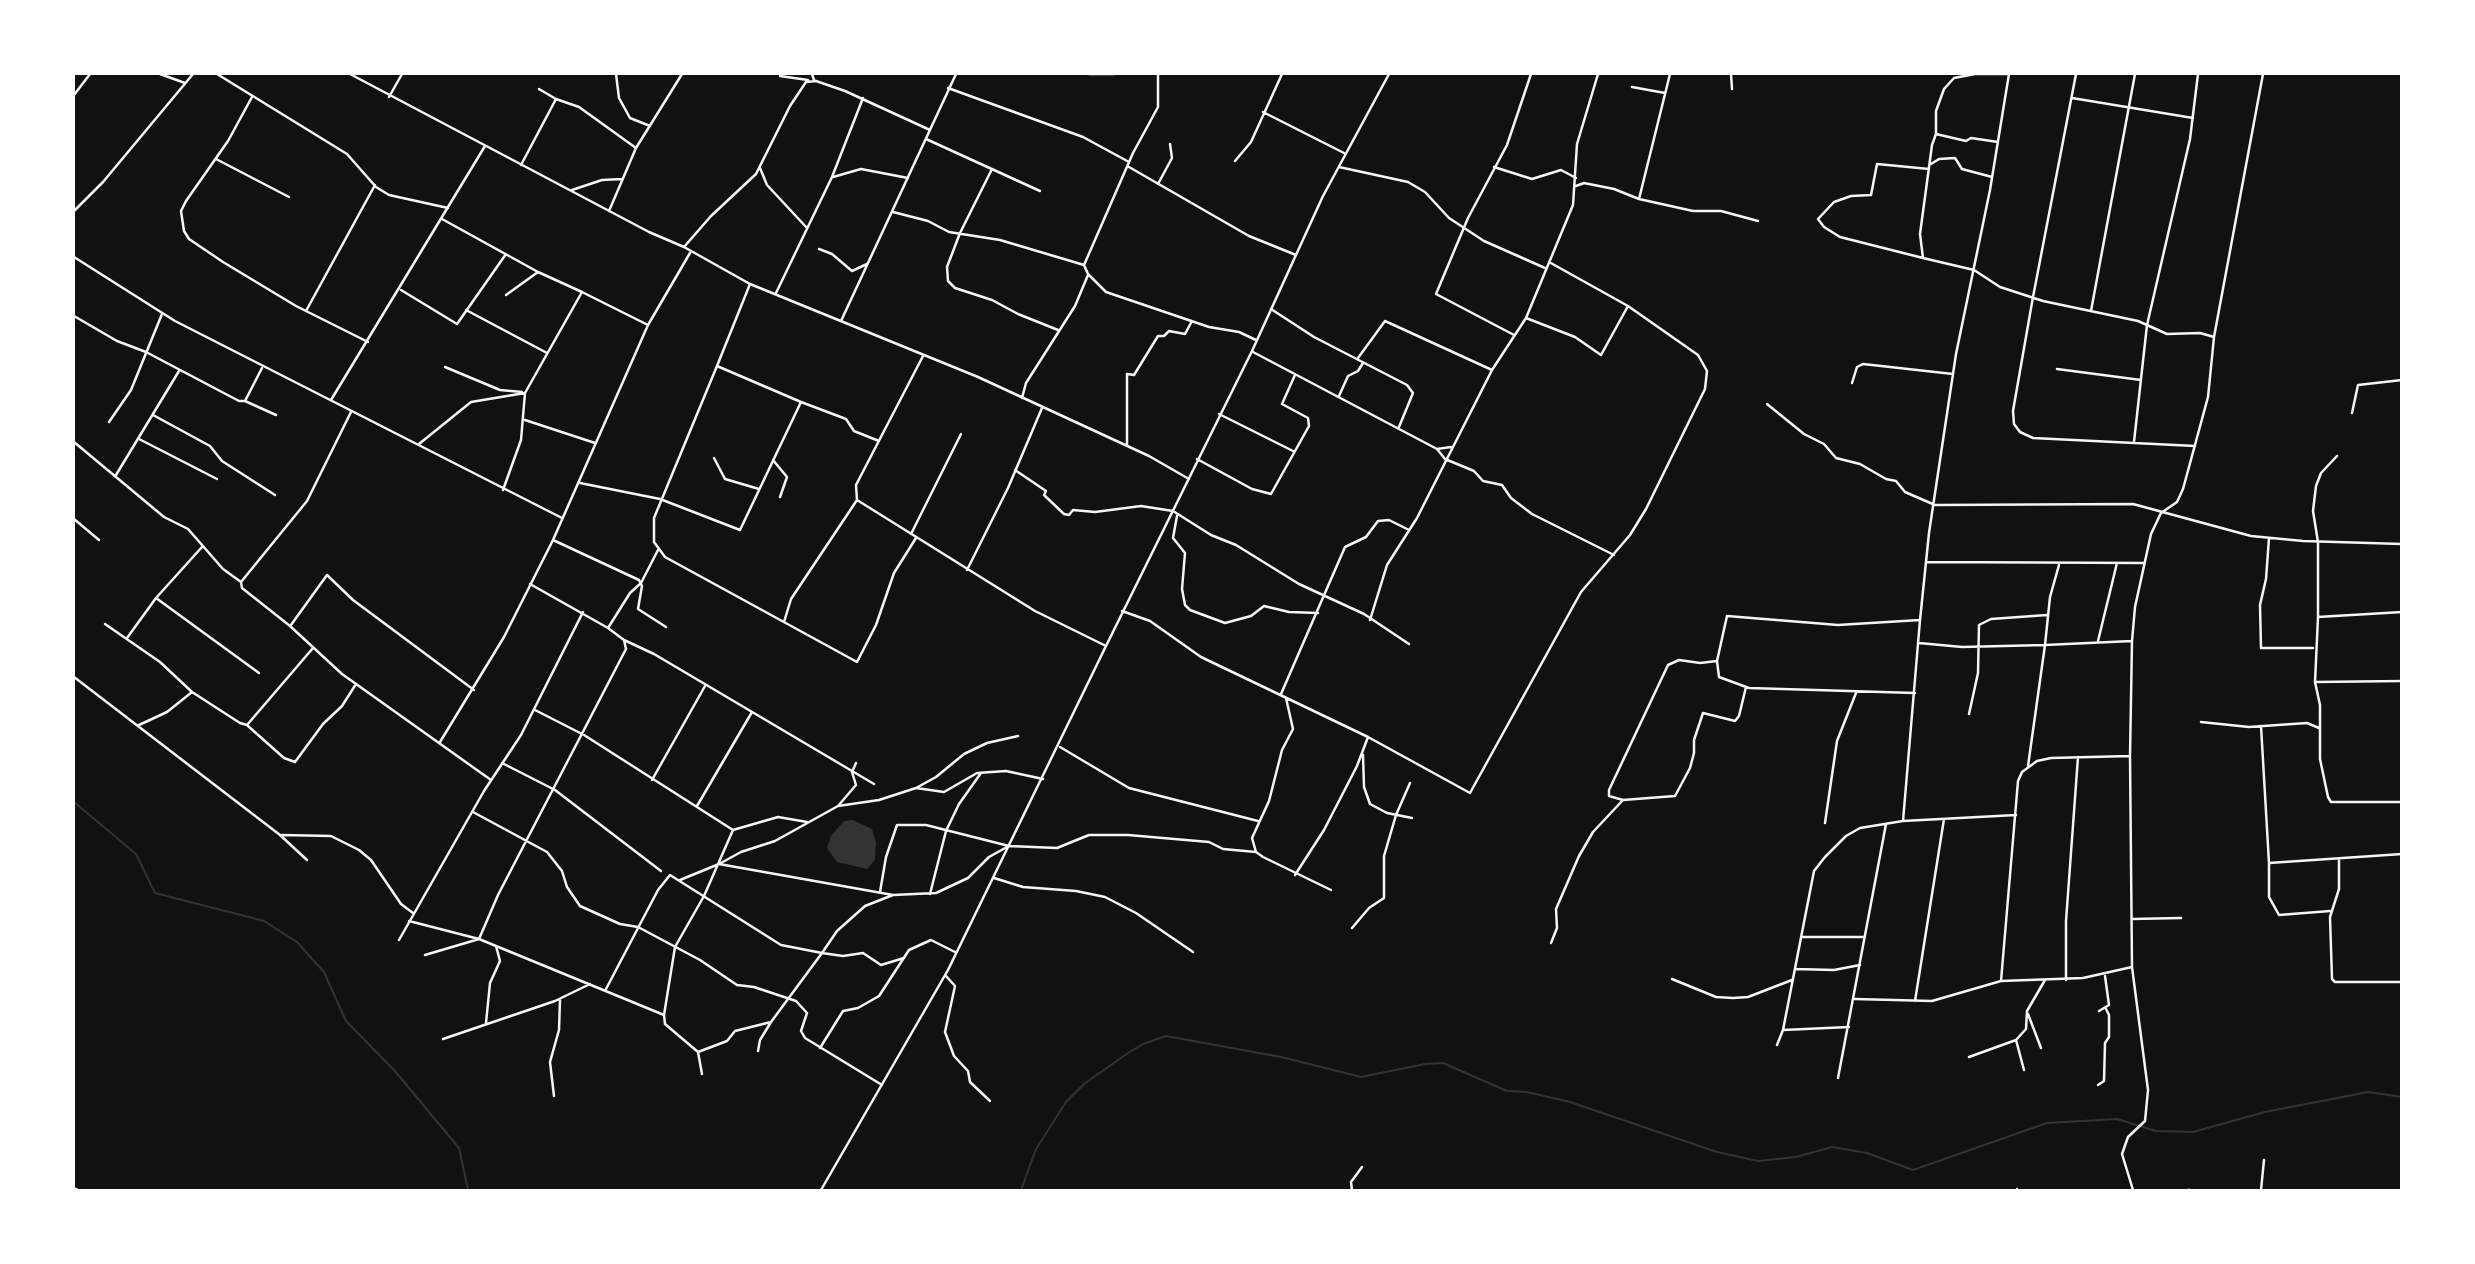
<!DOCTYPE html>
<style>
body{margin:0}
#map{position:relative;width:2475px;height:1264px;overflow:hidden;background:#111;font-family:"Fira Sans Condensed",sans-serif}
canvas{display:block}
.frame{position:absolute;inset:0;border:75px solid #fff;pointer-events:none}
</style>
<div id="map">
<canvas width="2475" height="1264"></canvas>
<div class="frame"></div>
</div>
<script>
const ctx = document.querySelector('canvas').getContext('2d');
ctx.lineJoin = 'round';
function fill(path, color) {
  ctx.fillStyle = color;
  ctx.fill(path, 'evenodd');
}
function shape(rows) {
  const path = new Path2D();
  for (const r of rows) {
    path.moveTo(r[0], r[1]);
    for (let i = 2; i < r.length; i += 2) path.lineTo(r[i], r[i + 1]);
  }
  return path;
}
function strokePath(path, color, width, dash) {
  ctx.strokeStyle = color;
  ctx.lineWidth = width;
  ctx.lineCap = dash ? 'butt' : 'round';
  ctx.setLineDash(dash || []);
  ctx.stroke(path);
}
fill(shape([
 [853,820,872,829,876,843,875,860,867,869,837,862,827,848,831,836,844,821]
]), '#333');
strokePath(shape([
 [74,802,136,854,155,893,264,921,297,942,324,972,346,1021,394,1070,459,1148,468,1190],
 [1021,1190,1036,1149,1066,1102,1084,1084,1128,1053,1143,1044,1166,1036,1281,1057,1361,1077,1425,1064,1443,1063,1507,1091,1527,1092,1570,1102,1717,1152,1758,1161,1796,1157,1832,1147,1867,1153,1913,1170,2047,1123,2117,1119,2156,1131,2193,1132,2265,1112,2368,1092,2402,1097]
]), '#333', 2);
strokePath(shape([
 [160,74,185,83],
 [217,74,347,154,376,187,389,195,448,208],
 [350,74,649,232,684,247,750,284,978,377,1149,456,1189,479],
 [616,74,619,98,630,118,650,126],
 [812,74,814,80],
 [1089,74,1114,74],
 [1158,74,1158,107,1133,153,1084,265,1088,274,1106,292,1209,327,1239,332,1256,340],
 [1731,74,1732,89],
 [2076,74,2033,297,2013,411,2014,424,2020,432,2033,438,2195,446],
 [780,76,808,80],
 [1632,87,1665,93],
 [948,88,1083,137,1129,162],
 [74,95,90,74],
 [252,97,228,141,186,201,181,211,184,231,189,239,223,262,296,306,368,342],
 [389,97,402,74],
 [2072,98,2193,118],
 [556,99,579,107,636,148],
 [1263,112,1344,153],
 [1936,134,1932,145,1920,234,1923,258,1974,270,2000,287,2043,301,2138,321,2167,334,2200,333,2214,337],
 [926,139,1040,191],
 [1998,142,1971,138,1966,141,1936,134,1936,111,1944,89,1954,78,1975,74,2009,74],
 [216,159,289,197],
 [1235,161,1251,142,1282,74],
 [1931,164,1939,159,1955,158,1962,169,1992,177],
 [521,165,556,99,539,89],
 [1129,167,1249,236,1296,255],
 [1339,167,1408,182,1425,192,1449,218,1484,241,1545,268],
 [1494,167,1532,179,1561,170,1576,178],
 [760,168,767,185,807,228],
 [992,169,960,233,947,267,948,281,955,288,992,300,1018,314,1058,330],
 [833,177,861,169,908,178],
 [1158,184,1172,158,1170,144],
 [1576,186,1584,183,1614,189,1639,199,1670,74],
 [572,190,602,180,622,179],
 [1639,199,1693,211,1721,211,1758,221],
 [74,211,103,182,193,74],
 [609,211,636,148,682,74],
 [893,212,928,221,949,232,1000,240,1084,265],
 [442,219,538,272,582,292],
 [684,247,711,216,756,174,790,106,806,82,816,81,845,91,930,130],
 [819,249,832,254,852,271,867,264],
 [74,257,175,321,562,518],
 [1923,258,1840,237,1824,227,1818,219,1834,202,1851,196,1871,195,1877,164,1929,169],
 [401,290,457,324,506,254],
 [776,293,832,177,863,98],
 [506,295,538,272],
 [1271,309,1314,337,1407,385,1413,393,1399,427],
 [466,310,547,353],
 [306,311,375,185],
 [2091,311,2135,74],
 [74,316,117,341,146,352,239,401,245,401,262,368],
 [1526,318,1575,337,1601,355,1628,306],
 [841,321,956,74],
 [1514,335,1436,294,1468,218,1507,145,1531,74],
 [1253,352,1437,449,1445,459,1474,471,1483,481,1502,485,1511,498,1532,514,1614,555],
 [923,356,856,485,857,500,1035,611,1106,646,1252,351,1323,196,1389,74],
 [1358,358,1385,321,1492,370],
 [717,366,654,518,654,542,665,557,857,662,876,625,894,573,916,538],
 [445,367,500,390,522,392],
 [2057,369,2141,380],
 [1852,383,1857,367,1863,364,1953,374],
 [1339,396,1348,376,1358,371,1363,363],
 [1022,398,1026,383,1075,306,1088,275],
 [331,400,485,146],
 [245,401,276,415],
 [801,402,846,419,854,431,879,441],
 [1767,404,1804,434,1824,444,1836,458,1860,464,1886,479,1896,481,1905,492,1935,505,2133,504,2251,536,2303,541,2402,544],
 [2352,413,2358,385,2402,380],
 [1219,414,1293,451],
 [153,415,210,446,222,461,275,495],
 [525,420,595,443],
 [109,422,131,390,162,314],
 [139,439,217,479],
 [74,442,164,517,188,529,223,569,241,582,242,588,290,626,342,674,491,780],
 [2134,442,2147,325,2190,139,2198,74],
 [419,444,471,402,525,393],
 [1127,446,1127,374,1134,375,1158,336,1164,336,1169,331,1185,334,1192,321],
 [1437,449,1451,447],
 [2337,456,2321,473,2316,486,2313,511,2318,542,2318,617,2402,612],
 [714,458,725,479,759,489],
 [1197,459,1252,489,1271,494,1309,426,1308,418,1282,404,1295,375],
 [773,460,787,477,780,497],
 [1015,470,1046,491,1044,495,1064,514,1069,515,1073,510,1095,512,1141,506,1173,511,1211,535,1236,545,1299,584,1364,614,1409,644],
 [116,475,179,371],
 [580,483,660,499,740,530,801,402,717,366,750,284],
 [503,490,521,440,525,393,582,292,648,325],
 [1177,516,1173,538,1185,553,1182,589,1185,605,1190,610,1225,623,1251,616,1264,606,1289,612,1318,613],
 [74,519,99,540],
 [911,534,961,434],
 [2269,538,2266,579,2260,605,2261,648,2313,648],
 [553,540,639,580,642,586,638,609,666,627],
 [1927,562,2144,563],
 [2059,565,2050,597,2045,645,2132,641],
 [967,570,1008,488,1042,408],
 [241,582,307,501,351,412],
 [156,598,259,673],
 [1122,611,1150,621,1201,657,1368,737,1470,793,1581,592,1630,535,1646,509,1705,389,1707,371,1698,355,1628,306,1549,262],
 [2318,617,2315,682,2320,705,2320,759,2328,797,2331,802,2402,802],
 [1370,620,1387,565,1417,518,1492,370,1526,318,1573,205,1577,144,1598,74],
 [784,622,791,599,857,500],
 [105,624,160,662,192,692,240,723,247,725,313,648],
 [291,625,327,575,353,600,474,690],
 [608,628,630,593,641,583,658,550],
 [127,638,156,598,202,547],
 [624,640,654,654,874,784],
 [2098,641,2117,563],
 [1919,643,1962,647,2045,645,2028,766],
 [1717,661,1700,663,1679,660,1668,665,1609,790,1609,796,1623,800,1675,796,1690,768,1694,753,1694,740,1703,713,1735,721,1739,716,1746,687],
 [74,677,280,835,307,860],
 [2315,682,2402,681],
 [1915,693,1749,688,1719,677,1717,661,1727,616,1838,625,1920,620,1929,533,1956,354,1990,190,2009,74],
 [1281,694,1345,547,1366,537,1378,521,1389,520,1409,530],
 [1286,698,1293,729,1282,750,1269,801,1252,838,1256,852,1263,857,1331,890],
 [535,710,584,735,733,830,704,896,675,947,664,1015],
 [1969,714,1978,673,1979,625,1991,619,2047,615],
 [2201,722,2249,727,2307,723,2319,728],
 [139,725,167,712,192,692],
 [248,726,284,758,295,762,323,724,342,706,356,684],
 [2261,726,2269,863],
 [440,742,504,637,553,540,648,325,690,253],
 [1060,747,1129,788,1258,821],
 [1363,755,1364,787,1370,804,1387,813,1412,818],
 [502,763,555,790,661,871],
 [856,763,852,772,856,785,838,806,775,841,741,852,719,864,893,895],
 [652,780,705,686],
 [916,788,936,777,964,754,987,743,1018,736],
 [697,806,752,712],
 [838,806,879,800,916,788,944,792,977,773,1006,771,1043,779],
 [473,812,547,852,562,871,567,887,580,906,620,924,638,927,700,960,737,985,754,987,796,1001,807,1013,801,1031,805,1038,882,1085],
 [1903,821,1920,620],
 [1825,823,1837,741,1856,693],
 [733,830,778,817,807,822],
 [282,835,331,836,359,850,371,860,401,904,413,913],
 [2339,859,2339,889,2330,917,2332,979,2335,982,2402,982],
 [1295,875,1324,830,1357,766,1368,737],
 [994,878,1023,887,1076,891,1105,897,1136,913,1193,952],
 [680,880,719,864],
 [880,892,886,857,897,825,926,825,1009,846,1057,848,1089,835,1128,835,1209,842,1223,849,1256,852],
 [930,894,946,831,959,804,981,773],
 [2330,911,2279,915,2269,897,2269,863,2402,854],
 [2132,919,2181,918],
 [409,921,479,939,664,1015,665,1024,698,1052,702,1074],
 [1352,928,1369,908,1384,898,1384,856,1396,815,1410,783],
 [1801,937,1865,937],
 [399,940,484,791,521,735,583,612],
 [1551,943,1557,928,1556,909,1579,856,1593,832,1623,800],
 [425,955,479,939,498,895,626,649,624,640,608,628,530,584],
 [2132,967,2148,1090,2145,1121,2128,1137,2122,1154,2133,1190],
 [1795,969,1834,970,1860,965],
 [946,976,955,986,945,1032,954,1056,968,1071,970,1082,990,1101],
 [1672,979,1716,997,1733,998,1748,997,1792,980],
 [2066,980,2066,921,2078,757],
 [2001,981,2018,781,2022,772,2037,761,2051,758,2130,756],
 [606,989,658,890,670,875,781,945,822,953,837,931,865,906,893,895,936,893,968,878,989,857,1007,847],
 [1855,999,1932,1001,2001,981,2083,978,2132,967,2130,756,2132,641,2135,607,2151,534,2161,513,2177,502,2183,489,2208,397,2214,337,2263,74],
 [1915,1001,1944,819],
 [2099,1011,2109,1005,2105,976],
 [2028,1014,2041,1048],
 [486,1023,490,983,500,961,496,946],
 [1783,1030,1849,1027],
 [443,1039,555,1001,590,984],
 [1777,1045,1783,1030,1814,871,1825,857,1846,836,1860,828,1903,821,2016,815],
 [820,1048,843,1011,858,1008,879,996,909,950,931,940,955,952],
 [758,1051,760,1040,771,1022],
 [698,1052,727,1041,735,1031,771,1022,822,953,843,956,863,953,881,965,904,958],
 [1969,1057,2016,1040],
 [2024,1070,2016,1040,2026,1029,2027,1011,2045,980],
 [1838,1078,1886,824],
 [2098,1085,2104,1081,2105,1043,2109,1037,2109,1015,2106,1009],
 [554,1096,550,1062,559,1030,560,1000],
 [74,1188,78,1190],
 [2017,1189,2017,1190],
 [821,1190,948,970,1106,646],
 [1352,1190,1351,1182,1362,1167],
 [2188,1190,2190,1190],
 [2261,1190,2264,1160]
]), '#f5f5f5', 2.5);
</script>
